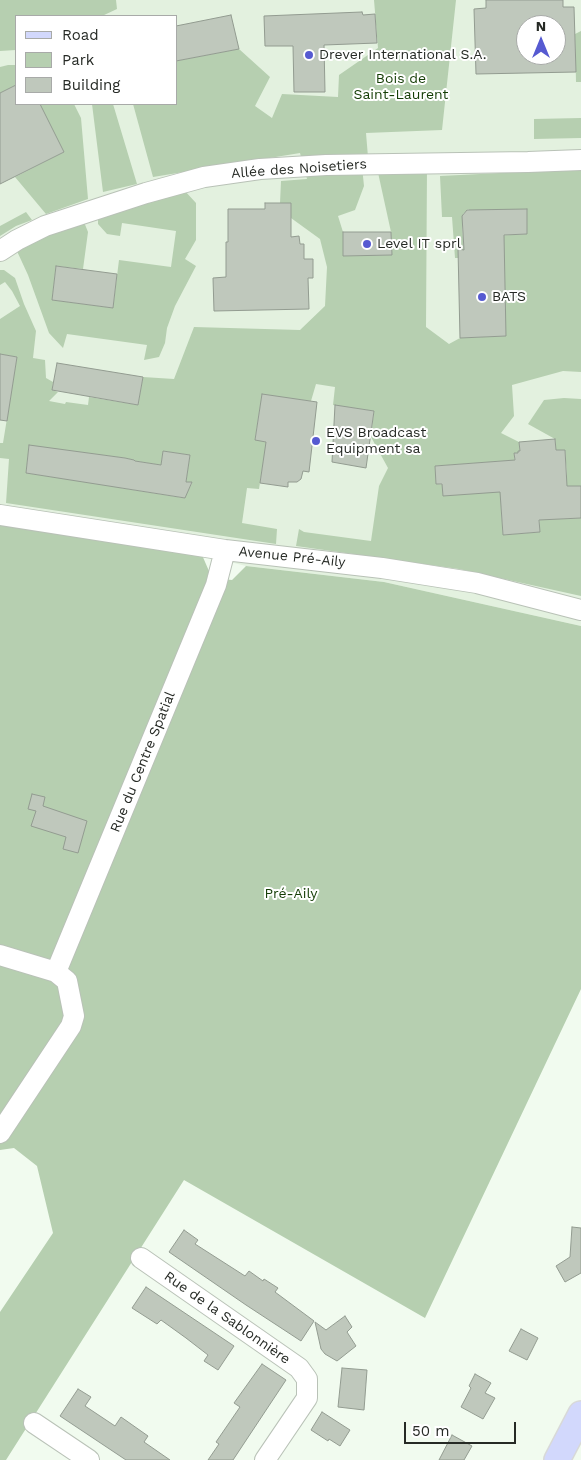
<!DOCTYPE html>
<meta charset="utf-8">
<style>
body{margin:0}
#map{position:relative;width:581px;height:1460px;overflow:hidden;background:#f1fbef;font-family:"Work Sans",sans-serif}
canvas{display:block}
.legend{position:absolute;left:15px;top:15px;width:162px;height:90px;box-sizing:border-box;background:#fff;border:1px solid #a8aaa8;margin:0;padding:6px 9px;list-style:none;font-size:15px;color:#262a25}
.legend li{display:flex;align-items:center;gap:10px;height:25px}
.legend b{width:25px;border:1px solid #a8aaa8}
.north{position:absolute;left:516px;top:15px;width:50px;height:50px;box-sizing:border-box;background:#fff;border:1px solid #a8aaa8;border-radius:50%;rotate:0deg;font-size:14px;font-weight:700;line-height:20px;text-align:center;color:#262a25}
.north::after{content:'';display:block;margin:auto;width:18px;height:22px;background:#565ad1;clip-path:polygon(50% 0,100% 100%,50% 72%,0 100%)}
.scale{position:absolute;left:404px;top:1422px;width:112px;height:22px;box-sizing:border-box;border:2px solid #262a25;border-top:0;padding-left:6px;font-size:15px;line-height:18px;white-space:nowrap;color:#262a25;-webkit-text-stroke:4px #fff;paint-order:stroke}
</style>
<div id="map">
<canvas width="581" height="1460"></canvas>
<ul class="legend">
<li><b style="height:6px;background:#d2d8fc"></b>Road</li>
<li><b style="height:14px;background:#b6cfb0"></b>Park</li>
<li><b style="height:14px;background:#bfc8bc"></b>Building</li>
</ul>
<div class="north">N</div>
<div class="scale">50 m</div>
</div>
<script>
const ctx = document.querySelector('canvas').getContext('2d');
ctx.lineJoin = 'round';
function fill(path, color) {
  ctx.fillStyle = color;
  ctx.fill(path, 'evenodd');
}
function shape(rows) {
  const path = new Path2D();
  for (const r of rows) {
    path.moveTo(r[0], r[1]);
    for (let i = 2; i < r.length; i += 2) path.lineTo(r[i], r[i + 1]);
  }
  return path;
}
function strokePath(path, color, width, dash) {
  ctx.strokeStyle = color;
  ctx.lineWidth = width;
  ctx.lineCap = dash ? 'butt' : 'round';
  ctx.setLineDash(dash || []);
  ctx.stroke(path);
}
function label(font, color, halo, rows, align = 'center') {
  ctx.font = font + ' "Work Sans",sans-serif';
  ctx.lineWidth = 4;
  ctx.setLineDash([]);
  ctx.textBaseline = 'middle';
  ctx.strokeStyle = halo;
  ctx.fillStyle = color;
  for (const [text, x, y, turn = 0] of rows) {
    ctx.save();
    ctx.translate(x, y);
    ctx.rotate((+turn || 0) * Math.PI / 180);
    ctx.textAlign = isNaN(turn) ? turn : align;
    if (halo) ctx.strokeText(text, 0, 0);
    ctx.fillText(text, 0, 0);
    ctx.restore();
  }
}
fill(shape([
 [0,0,581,0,581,626,384,582,246,566,202,555,0,525],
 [16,16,176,16,176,104,16,104],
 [526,25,556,25,556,55,526,55]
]), '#e3f1df');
fill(shape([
 [0,0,116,0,117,9,102,16,16,16,16,50,0,51],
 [374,0,456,0,442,130,366,133,368,157,361,157,364,186,355,210,338,216,343,232,344,256,392,255,391,232,377,168,427,168,426,327,449,344,460,338,505,336,504,250,494,236,527,234,527,210,480,210,470,211,468,209,463,214,465,216,462,226,464,250,459,258,455,258,452,217,442,217,440,176,540,171,581,171,581,372,563,371,512,385,514,416,501,433,519,442,520,451,518,453,514,453,515,466,507,461,435,466,437,484,514,491,501,507,503,535,540,532,539,514,553,519,581,518,581,596,459,569,296,546,299,529,304,532,371,541,379,486,388,468,371,437,374,411,333,405,335,387,316,384,311,401,262,395,255,439,269,443,264,457,259,489,247,488,242,523,277,529,276,544,6,503,9,459,0,458,0,443,3,443,17,357,0,354,0,319,20,306,12,291,5,282,0,285,0,270,4,270,15,278,24,304,36,331,33,358,45,360,46,378,53,382,52,390,58,392,49,401,65,404,66,402,88,405,89,397,138,405,143,377,174,379,194,327,300,330,325,306,327,267,320,239,291,218,290,203,280,203,281,181,307,179,300,153,153,177,133,104,176,104,176,61,239,49,270,77,255,106,272,118,282,94,338,97,339,75,378,48],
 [29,446,125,458,134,460,135,461,161,465,163,451,190,455,186,482,192,483,184,498,121,488,121,481,112,486,26,473],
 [581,31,581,82,576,82,575,34],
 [8,65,16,65,16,85,0,93,0,67],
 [39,104,74,104,81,118,88,199,46,214,15,177,64,152],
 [92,104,113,104,137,184,103,192],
 [581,118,581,138,534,139,534,119],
 [184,190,196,203,196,240,185,259,196,266,175,306,167,328,165,343,159,357,144,360,147,345,67,334,63,348,49,333,28,275,16,249,42,236,84,222,88,232,83,269,56,266,52,300,113,308,119,260,171,267,176,231,122,223,120,236,107,234,98,224,98,211],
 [26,212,32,220,16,226,0,236,0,226],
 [564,398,581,399,581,486,565,487,550,477,567,475,565,450,556,450,555,439,528,424,544,400],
 [0,525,202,555,212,578,232,580,246,566,384,582,581,626,581,989,425,1318,184,1180,6,1460,0,1460,0,1312,53,1233,37,1166,14,1148,0,1150]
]), '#b6cfb0');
const building = shape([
 [486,0,563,0,563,7,574,7,576,72,476,74,474,9,486,8,486,0],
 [526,25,556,25,556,55,526,55,526,25],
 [362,12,363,15,375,14,377,43,324,45,325,92,294,92,293,46,265,46,264,16,362,12],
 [231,15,239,49,176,61,176,26,231,15],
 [16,85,16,104,40,104,64,152,0,184,0,93,16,85],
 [265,203,291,203,291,237,299,236,300,244,304,244,304,259,313,259,313,278,308,278,309,309,214,311,213,278,226,277,226,242,228,242,228,209,265,209,265,203],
 [527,209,527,234,504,235,506,336,460,338,458,249,464,250,462,216,467,210,527,209],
 [343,232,391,232,392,255,343,256,343,232],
 [56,266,117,274,113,308,52,300,56,266],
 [0,354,17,357,7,421,0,420,0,354],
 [57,363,143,377,138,405,52,390,57,363],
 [262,394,317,402,309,472,303,471,301,479,297,482,288,482,288,487,260,483,266,442,255,440,262,394],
 [335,405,374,411,366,468,332,462,335,405],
 [555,439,556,450,565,450,567,486,581,486,581,518,539,520,540,532,503,535,500,492,443,496,442,484,436,484,435,466,515,460,514,453,518,453,518,451,520,451,519,442,555,439],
 [29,445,125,458,134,460,135,461,161,465,163,451,190,455,186,482,192,482,185,498,26,473,29,445],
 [32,794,45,797,43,806,87,821,78,853,63,849,66,837,31,826,36,811,28,809,32,794],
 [572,1227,581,1228,581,1273,565,1282,556,1266,570,1257,572,1227],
 [184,1230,198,1240,195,1244,245,1276,249,1271,263,1281,264,1279,278,1288,275,1292,314,1321,301,1341,246,1305,169,1252,184,1230],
 [146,1287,234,1346,218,1370,204,1361,208,1355,186,1338,161,1320,157,1324,132,1308,146,1287],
 [345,1316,352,1327,347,1332,356,1346,337,1361,325,1354,321,1349,315,1322,326,1330,345,1316],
 [521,1329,538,1338,527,1360,509,1351,521,1329],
 [262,1364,286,1380,233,1460,208,1460,219,1444,216,1442,240,1407,234,1403,262,1364],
 [342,1368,367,1370,364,1410,338,1407,342,1368],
 [475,1374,491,1383,485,1393,495,1398,483,1419,461,1407,471,1388,469,1386,475,1374],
 [78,1389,91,1397,85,1406,115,1426,121,1417,148,1436,144,1442,170,1460,126,1460,60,1416,78,1389],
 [322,1412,350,1430,340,1446,329,1439,328,1441,311,1430,322,1412],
 [452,1435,472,1446,464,1460,439,1460,452,1435]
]);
fill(building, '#bfc8bc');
strokePath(building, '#939c91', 1);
const minor = shape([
 [0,251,17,240,45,226,146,193,204,177,260,169,326,165,528,162,581,160],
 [0,515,225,550,382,568,477,583,581,610],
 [0,955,56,972,67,981,74,1016,71,1026,0,1133],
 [56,972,216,585,225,550],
 [141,1258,299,1368,307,1379,307,1398,265,1460],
 [34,1423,89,1460]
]);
const major = shape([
 [557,1460,581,1414]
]);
strokePath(minor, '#b9c2b7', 22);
strokePath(major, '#d8d9d8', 28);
strokePath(minor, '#fff', 20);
strokePath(major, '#d2d8fc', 25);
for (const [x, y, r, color] of [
 [309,55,5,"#565ad1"],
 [367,244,5,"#565ad1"],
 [482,297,5,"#565ad1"],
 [316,441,5,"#565ad1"]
]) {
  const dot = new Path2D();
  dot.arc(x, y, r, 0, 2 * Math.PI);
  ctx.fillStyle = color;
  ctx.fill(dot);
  strokePath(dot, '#fff', 2);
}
label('14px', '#262a25', '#fff', [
 ["Drever International S.A.",319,55],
 ["Level IT sprl",377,244],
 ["BATS",492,297],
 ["EVS Broadcast",326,433],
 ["Equipment sa",326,449]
], 'left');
label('14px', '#143d05', '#fff', [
 ["Bois de",401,79],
 ["Saint-Laurent",401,95],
 ["Pré-Aily",291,894]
]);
label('14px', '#262a25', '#fff', [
 ["Allée des Noisetiers",299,169,-4],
 ["Avenue Pré-Aily",292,557,6],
 ["Rue du Centre Spatial",143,762,-68],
 ["Rue de la Sablonnière",227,1318,35]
]);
</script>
